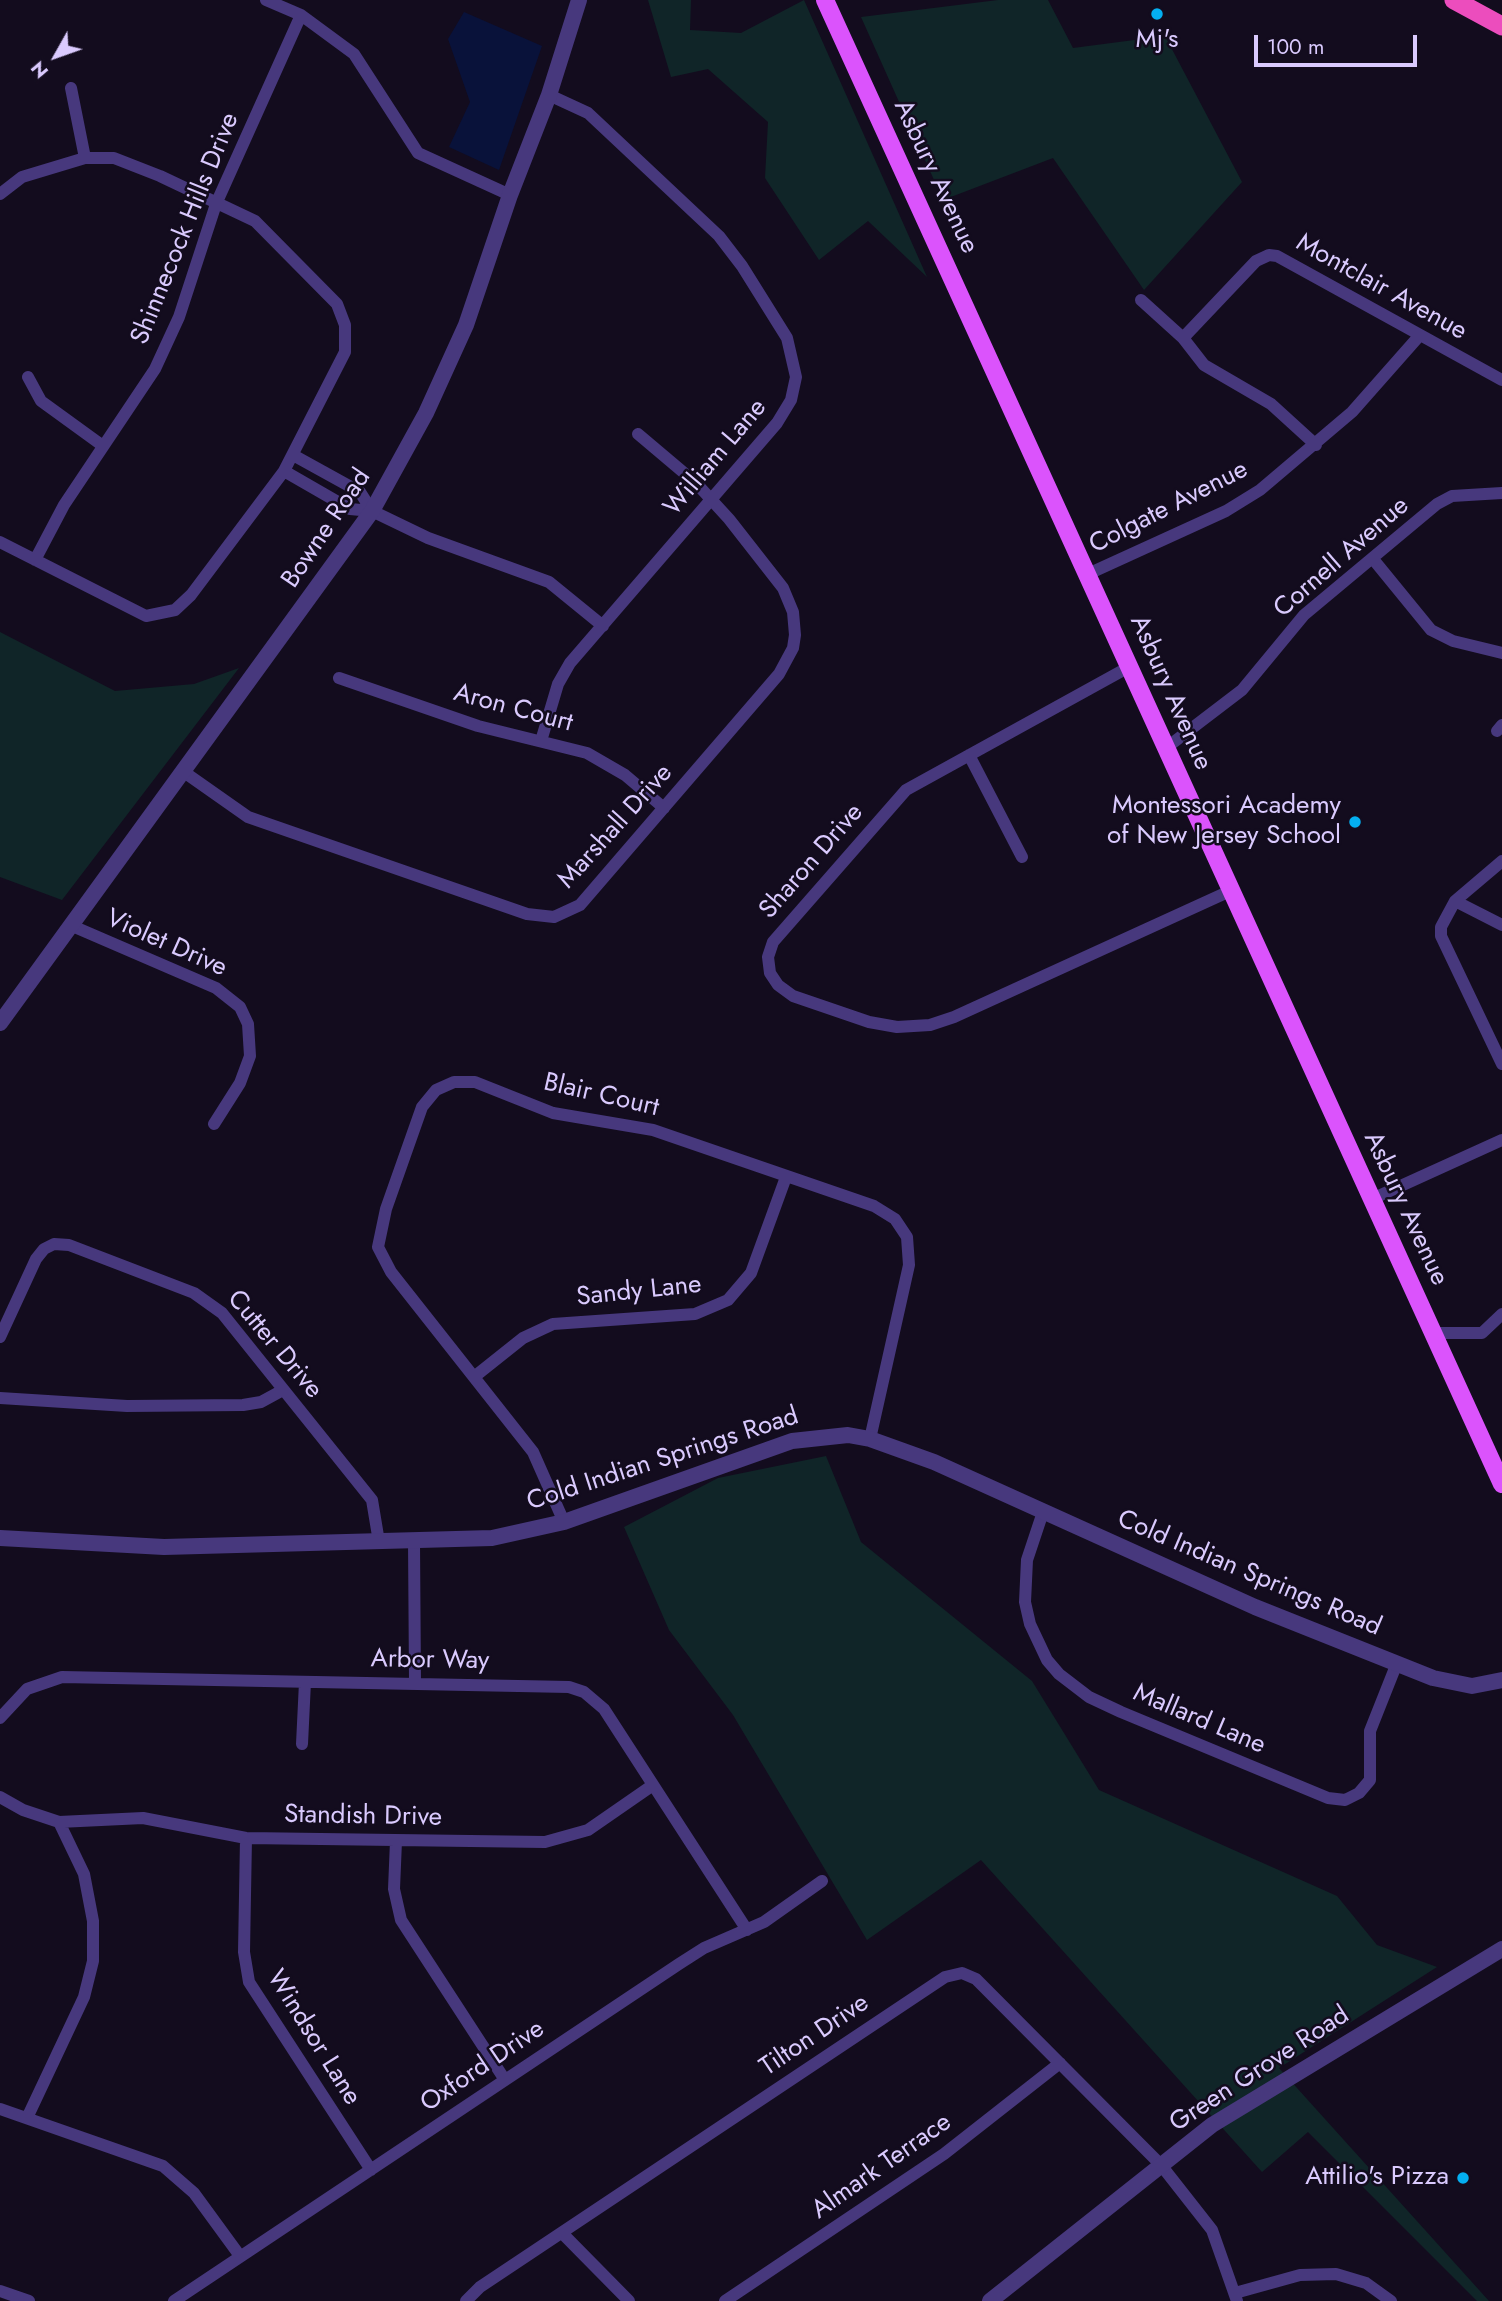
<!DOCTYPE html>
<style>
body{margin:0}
#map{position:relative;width:1502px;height:2301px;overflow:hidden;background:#130c1e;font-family:Jost,sans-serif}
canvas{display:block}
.north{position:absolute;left:21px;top:21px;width:70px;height:70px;-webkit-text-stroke:5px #130c1e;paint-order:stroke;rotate:230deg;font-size:19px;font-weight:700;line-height:28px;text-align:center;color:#dacafe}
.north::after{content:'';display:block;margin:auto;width:24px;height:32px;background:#dacafe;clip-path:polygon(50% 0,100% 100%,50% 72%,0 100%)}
.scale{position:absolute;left:1254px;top:35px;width:163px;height:32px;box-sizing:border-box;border:4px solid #dacafe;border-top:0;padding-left:9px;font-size:21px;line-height:24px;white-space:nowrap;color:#dacafe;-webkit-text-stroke:5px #130c1e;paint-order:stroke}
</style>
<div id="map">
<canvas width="1502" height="2301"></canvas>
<div class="north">N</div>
<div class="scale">100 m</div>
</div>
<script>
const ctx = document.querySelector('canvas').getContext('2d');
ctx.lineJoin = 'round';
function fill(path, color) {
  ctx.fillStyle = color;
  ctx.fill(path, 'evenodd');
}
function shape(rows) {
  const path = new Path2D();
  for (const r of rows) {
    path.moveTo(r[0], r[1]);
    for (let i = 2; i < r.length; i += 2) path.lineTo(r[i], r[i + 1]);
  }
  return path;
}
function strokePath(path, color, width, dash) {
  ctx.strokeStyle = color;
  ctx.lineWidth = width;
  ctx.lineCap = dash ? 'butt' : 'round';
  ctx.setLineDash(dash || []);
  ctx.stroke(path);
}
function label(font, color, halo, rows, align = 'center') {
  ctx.font = font + ' Jost,sans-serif';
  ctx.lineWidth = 5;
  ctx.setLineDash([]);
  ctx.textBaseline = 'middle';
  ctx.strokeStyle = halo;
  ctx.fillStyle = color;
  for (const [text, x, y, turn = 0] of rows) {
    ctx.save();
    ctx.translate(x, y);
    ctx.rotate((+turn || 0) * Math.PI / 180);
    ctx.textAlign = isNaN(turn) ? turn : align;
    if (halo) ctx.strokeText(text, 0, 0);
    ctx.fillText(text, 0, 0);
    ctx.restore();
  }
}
fill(shape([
 [648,0,691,0,690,30,741,33,804,0,927,277,868,221,819,260,765,178,768,122,708,69,671,77],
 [998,0,1048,0,1073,48,1165,36,1242,182,1144,290,1053,158,943,200,861,17],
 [0,632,115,691,194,684,239,668,62,900,0,877],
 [826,1456,861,1542,1032,1681,1099,1790,1337,1896,1377,1945,1437,1967,1279,2068,1489,2301,1477,2301,1308,2132,1262,2172,981,1860,867,1940,733,1715,669,1630,624,1527,718,1478]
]), '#102528');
fill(shape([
 [464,12,542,46,499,170,449,147,470,102,448,39]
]), '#09123a');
strokePath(shape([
 [266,0,301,15,354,54,418,153,510,195],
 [71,88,85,158],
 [0,194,22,177,85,158,114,158,160,176,255,221,337,304,345,325,345,352,284,471,191,595,175,610,146,616,0,542],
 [1141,300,1183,338,1204,365,1271,404,1316,445],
 [1183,338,1256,261,1269,255,1277,256,1502,380],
 [28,377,41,401,103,446],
 [293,455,360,492,372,511],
 [284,471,350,509,372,511,428,538,549,582,603,626],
 [1373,559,1431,630,1453,641,1502,653],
 [35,560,64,505,155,369,179,317,216,204,301,15],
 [1088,574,1226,511,1260,490,1352,412,1420,335],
 [1129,667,906,790,773,942,768,957,770,973,778,985,793,996,869,1022,897,1027,930,1025,954,1017,1230,891],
 [339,678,478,726,587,753,625,775,664,808],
 [1497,731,1502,725],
 [541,741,558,684,570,663,777,423,791,400,796,377,787,338,742,266,719,236,588,113,549,95],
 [1166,748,1242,690,1304,615,1437,504,1452,496,1502,493],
 [969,755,1022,857],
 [184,772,248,817,527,914,554,917,580,905,779,674,793,648,795,635,793,612,783,588,729,519,696,483,638,434],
 [1502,861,1455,901,1441,927,1441,936,1502,1064],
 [1455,901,1502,925],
 [70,925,216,988,240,1007,248,1024,250,1056,240,1083,214,1124],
 [1372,1199,1502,1140],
 [1433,1333,1482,1333,1502,1314],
 [0,1337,36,1259,44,1249,54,1244,69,1245,194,1293,222,1313,372,1500,379,1542],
 [474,1377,523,1338,553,1324,695,1314,728,1300,751,1273,786,1177],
 [0,1398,127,1406,243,1405,261,1402,283,1390],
 [1043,1512,1027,1560,1025,1602,1030,1624,1047,1660,1059,1674,1089,1697,1121,1712,1328,1798,1345,1800,1359,1793,1370,1780,1370,1731,1397,1663],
 [564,1522,533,1452,391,1272,378,1247,386,1209,422,1107,436,1090,454,1082,475,1082,553,1113,653,1130,874,1206,895,1219,907,1237,909,1265,870,1439],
 [414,1542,415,1682],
 [0,1718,27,1689,62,1677,569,1687,584,1692,604,1709,747,1930],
 [302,1744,305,1682],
 [0,1797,23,1810,59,1822,84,1874,93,1921,93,1961,84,1997,27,2118],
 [59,1822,143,1818,246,1838,545,1842,588,1830,653,1785],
 [246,1838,244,1952,249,1982,371,2170],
 [396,1841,394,1889,401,1920,505,2080],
 [0,2109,163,2166,194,2193,240,2256],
 [562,2233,629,2301],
 [0,2291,29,2301],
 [1235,2293,1300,2275,1336,2274,1366,2283,1391,2301],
 [174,2301,679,1964,704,1948,764,1922,822,1881],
 [466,2301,480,2287,945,1977,962,1973,976,1979,1161,2165,1212,2230,1237,2301],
 [725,2301,944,2154,1060,2063]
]), '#47387d', 12);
strokePath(shape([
 [0,1023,372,511,426,413,466,325,510,195,549,95,579,0],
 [0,1538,164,1547,492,1538,564,1522,792,1441,848,1435,870,1439,934,1462,1255,1607,1433,1678,1472,1686,1502,1680],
 [990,2301,1212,2125,1502,1949]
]), '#47387d', 16);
strokePath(shape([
 [825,0,1502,1484]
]), '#db53fc', 18);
strokePath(shape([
 [1454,0,1502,26]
]), '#ec4dbd', 19);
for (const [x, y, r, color] of [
 [1157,14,7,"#04aff1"],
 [1355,822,7,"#04aff1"],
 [1463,2178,7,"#04aff1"]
]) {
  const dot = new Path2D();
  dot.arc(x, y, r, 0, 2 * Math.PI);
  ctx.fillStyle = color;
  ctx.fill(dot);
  strokePath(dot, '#130c1e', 2.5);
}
label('26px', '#dacafe', '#130c1e', [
 ["Mj's",1157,41,"center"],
 ["Montessori Academy",1341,807],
 ["of New Jersey School",1341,837],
 ["Attilio's Pizza",1449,2178]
], 'right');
label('26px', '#dacafe', '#130c1e', [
 ["Asbury Avenue",935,177,65],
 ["Shinnecock Hills Drive",186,229,-68],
 ["Montclair Avenue",1381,288,29],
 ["William Lane",716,458,-50],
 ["Colgate Avenue",1169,508,-27],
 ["Bowne Road",327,529,-56],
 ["Cornell Avenue",1342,558,-41],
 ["Asbury Avenue",1170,693,66],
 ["Aron Court",513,709,15],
 ["Marshall Drive",616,827,-48],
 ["Sharon Drive",812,862,-49],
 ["Violet Drive",166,944,24],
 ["Blair Court",601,1096,13],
 ["Asbury Avenue",1405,1209,65],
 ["Sandy Lane",639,1292,-6],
 ["Cutter Drive",274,1345,50],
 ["Cold Indian Springs Road",663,1460,-18],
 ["Cold Indian Springs Road",1249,1574,23],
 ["Arbor Way",430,1661,1],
 ["Mallard Lane",1199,1720,23],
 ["Standish Drive",363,1817,1],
 ["Tilton Drive",815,2036,-34],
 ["Windsor Lane",313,2038,58],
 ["Oxford Drive",483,2067,-34],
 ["Green Grove Road",1260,2070,-33],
 ["Almark Terrace",882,2167,-35]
]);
</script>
